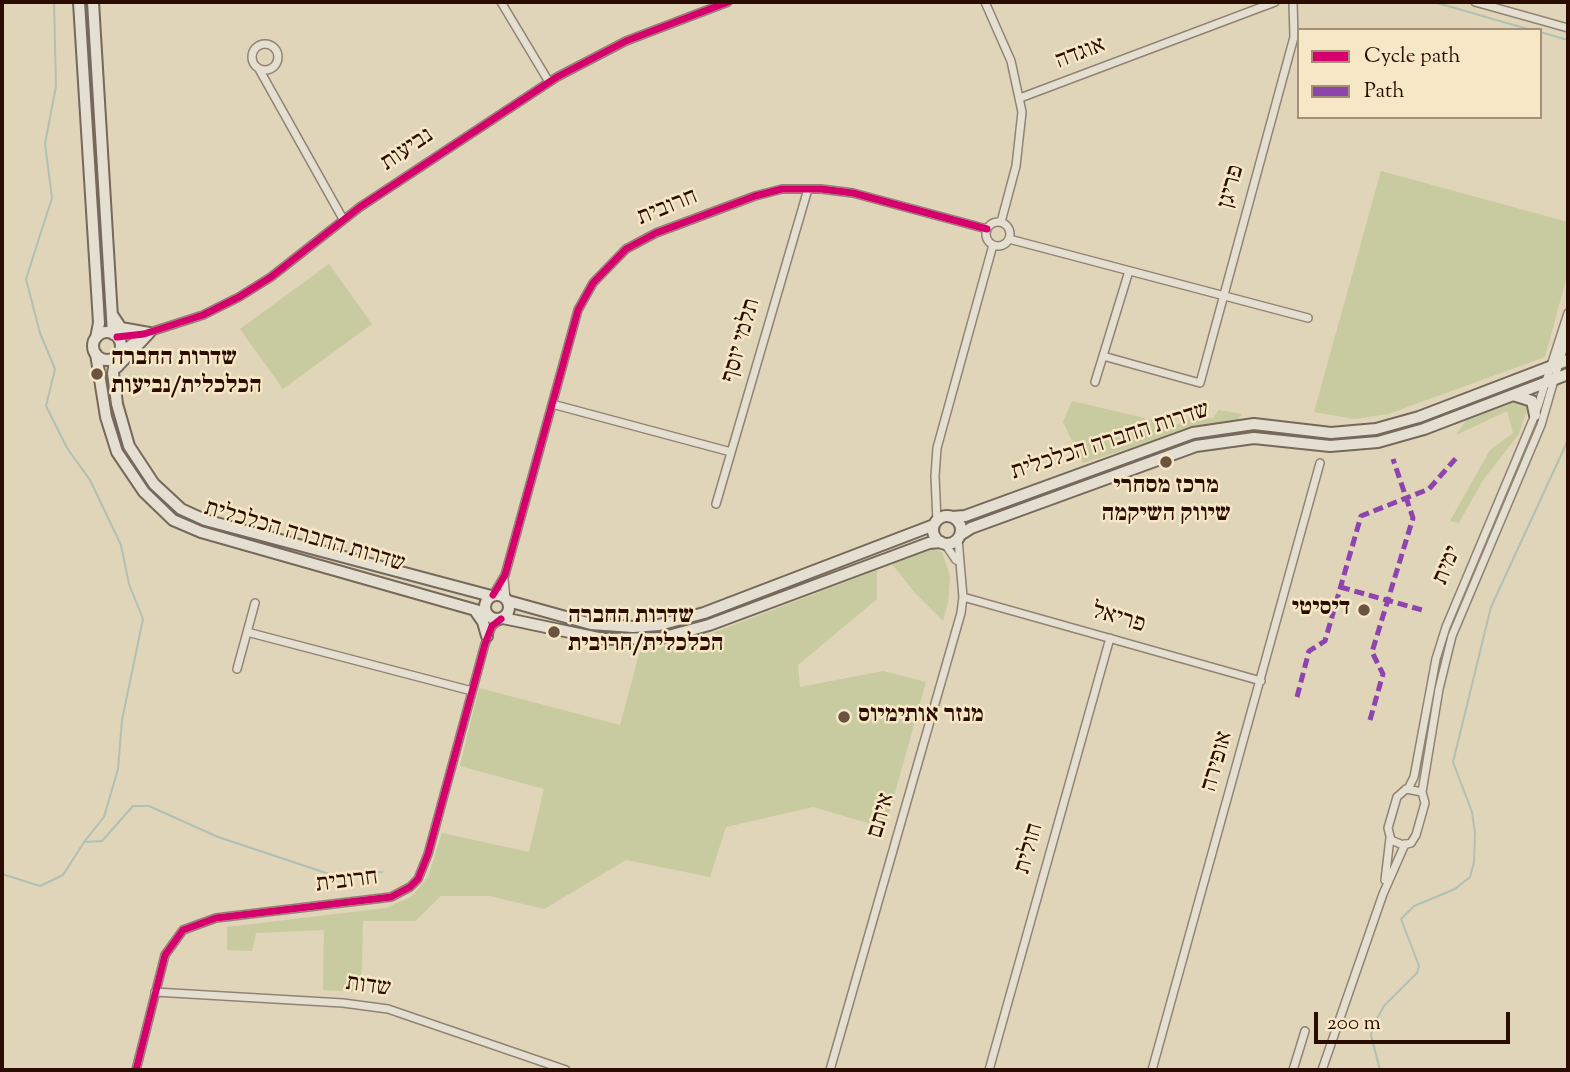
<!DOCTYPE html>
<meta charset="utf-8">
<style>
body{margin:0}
#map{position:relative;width:1570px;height:1072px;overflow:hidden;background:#e0d4b9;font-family:"Sorts Mill Goudy",serif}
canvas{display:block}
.frame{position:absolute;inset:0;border:4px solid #2a0d00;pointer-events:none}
.legend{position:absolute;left:1297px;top:28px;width:245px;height:91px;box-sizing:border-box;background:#f6e7c6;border:2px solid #a49077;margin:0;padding:9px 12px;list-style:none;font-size:21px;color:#2a0d00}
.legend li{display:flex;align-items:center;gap:14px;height:35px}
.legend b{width:35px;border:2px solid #a49077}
.scale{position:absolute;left:1314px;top:1012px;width:196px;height:32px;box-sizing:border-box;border:4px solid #2a0d00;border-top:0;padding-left:9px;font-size:21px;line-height:24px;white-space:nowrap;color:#2a0d00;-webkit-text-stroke:5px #f6e7c6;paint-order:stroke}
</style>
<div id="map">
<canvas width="1570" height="1072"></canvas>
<div class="frame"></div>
<ul class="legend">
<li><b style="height:9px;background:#d6006c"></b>Cycle path</li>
<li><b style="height:9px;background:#8e44ad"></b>Path</li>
</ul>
<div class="scale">200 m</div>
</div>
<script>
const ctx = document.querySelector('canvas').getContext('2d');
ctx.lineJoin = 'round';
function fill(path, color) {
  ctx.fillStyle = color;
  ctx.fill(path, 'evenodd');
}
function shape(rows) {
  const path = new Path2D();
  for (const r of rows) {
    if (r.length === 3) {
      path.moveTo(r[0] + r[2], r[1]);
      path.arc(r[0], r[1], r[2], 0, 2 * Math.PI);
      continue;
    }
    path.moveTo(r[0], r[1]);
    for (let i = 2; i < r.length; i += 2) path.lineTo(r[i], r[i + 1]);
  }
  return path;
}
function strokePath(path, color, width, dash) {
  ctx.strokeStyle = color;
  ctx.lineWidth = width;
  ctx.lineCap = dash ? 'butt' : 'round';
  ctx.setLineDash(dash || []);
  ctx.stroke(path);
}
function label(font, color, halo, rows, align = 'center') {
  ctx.font = font + ' "Sorts Mill Goudy","Frank Ruhl Libre",serif';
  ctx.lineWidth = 5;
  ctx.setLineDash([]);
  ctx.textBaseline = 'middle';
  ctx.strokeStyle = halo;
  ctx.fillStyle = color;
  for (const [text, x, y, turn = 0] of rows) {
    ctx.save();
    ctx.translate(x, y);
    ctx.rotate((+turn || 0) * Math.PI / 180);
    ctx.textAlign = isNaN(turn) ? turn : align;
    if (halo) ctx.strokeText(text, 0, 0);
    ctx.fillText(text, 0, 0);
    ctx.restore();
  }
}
fill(shape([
 [1381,171,1568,222,1568,272,1545,357,1388,414,1354,419,1314,412],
 [329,264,372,324,283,389,240,329],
 [1072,401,1174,425,1187,422,1191,414,1212,419,1219,410,1242,414,1238,419,1200,426,1083,463,1063,422],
 [1512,402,1525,405,1527,410,1519,434,1483,480,1459,523,1450,521,1490,450,1513,433,1507,411,1456,435,1468,417],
 [933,549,942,552,950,576,948,603,943,621,916,594,891,563],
 [877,570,877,599,798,665,800,687,883,671,926,682,885,828,813,807,726,827,710,877,626,860,544,909,490,896,441,896,415,921,363,921,361,992,323,990,324,930,256,933,252,951,227,950,227,927,386,908,411,897,428,877,442,833,529,852,544,789,460,766,479,688,620,725,640,651,692,641]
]), '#c8caa0');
strokePath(shape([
 [54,2,56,86,45,144,52,198,26,279,40,333,55,369,46,406,67,448,90,480,121,545,129,584,143,619,122,720,118,769,104,817,84,842],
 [1434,2,1531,30],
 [1540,32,1568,40],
 [2,874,40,886,63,875,84,842,102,841,133,806,149,806,218,837,338,877,382,872],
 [1380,1070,1371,1035,1374,1024,1384,1006,1417,973,1419,966,1401,919,1414,906,1455,889,1470,877,1474,862,1475,833,1472,812,1453,762,1491,607,1568,440]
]), '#b0c1b3', 2);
const street = shape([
 [501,2,549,82],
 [985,2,1011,61,1022,112,1016,166,1001,222],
 [1475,2,1568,28],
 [265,57,13],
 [259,69,343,219],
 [1020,98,1275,2],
 [998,234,12],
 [1009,239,1308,318],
 [117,337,144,334,203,315,239,297,271,277,360,207,557,77,626,41,728,2],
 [119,352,141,337],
 [1103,356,1200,383,1294,37,1293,2],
 [1095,382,1129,271],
 [552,404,731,452],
 [716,504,808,189],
 [937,521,935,476,937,448,993,245],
 [945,544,956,560],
 [504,579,506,599],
 [493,595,505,575,578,310,593,283,626,249,656,233,755,196,782,189,821,189,853,193,987,229],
 [963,597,1261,681],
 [247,632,472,691],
 [237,669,255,603],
 [1406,789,1422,792,1425,803,1416,835,1411,843,1403,845,1391,840,1388,828,1397,797,1406,789],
 [1408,789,1414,777,1436,659,1446,627,1535,415,1568,313],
 [1422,792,1439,689,1452,636,1541,425,1568,332],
 [1385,880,1390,838],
 [155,992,343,1003,388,1009,566,1070],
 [136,1070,165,955,183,930,216,918,391,897,410,887,418,879,428,854,485,644,492,626,501,619],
 [830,1070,961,613,963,597,958,539],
 [989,1070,1110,638],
 [1152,1070,1320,463],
 [1293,1070,1305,1031],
 [1322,1070,1383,894,1405,844]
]);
const secondary = shape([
 [79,2,99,323,96,338],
 [93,2,113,334],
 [113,316,121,328,149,333],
 [1568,331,1568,336],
 [107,346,14],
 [96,354,106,417,117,452,144,492,173,520,201,532,486,613],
 [116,356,113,373,117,404,129,446,154,484,181,509,205,520,491,596],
 [117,367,149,333],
 [1513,395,1532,401,1535,415],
 [947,530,14],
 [952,517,965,516,1193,433,1254,424,1331,433,1376,429,1419,417,1568,360],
 [960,535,971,528,1196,446,1254,438,1330,446,1378,442,1424,429,1568,374],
 [497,607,12],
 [508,601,591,624,633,627,659,625,704,613,934,525],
 [476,612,483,622,487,636],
 [503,618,603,639,661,638,709,625,929,543,941,542]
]);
strokePath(street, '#8f8473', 10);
strokePath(secondary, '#74695b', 14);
strokePath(street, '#e5dfd2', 7);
strokePath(secondary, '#e5dfd2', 10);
strokePath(shape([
 [1340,587,1422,610],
 [1297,697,1309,651,1325,641,1361,516,1429,489,1458,456],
 [1370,720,1383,674,1372,652,1413,518,1393,459]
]), '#8e44ad', 5, [10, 5]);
strokePath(shape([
 [117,337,144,334,203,315,239,297,271,277,360,207,557,77,626,41,728,2],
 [493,595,505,575,578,310,593,283,626,249,656,233,755,196,782,189,821,189,853,193,987,229],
 [136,1070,165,955,183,930,216,918,391,897,410,887,418,879,428,854,485,644,492,626,501,619]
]), '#d6006c', 7);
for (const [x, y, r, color] of [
 [97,374,7,"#6a5341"],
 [1166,462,7,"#6a5341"],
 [1364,610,7,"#6a5341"],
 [554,632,7,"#6a5341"],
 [844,717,7,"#6a5341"]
]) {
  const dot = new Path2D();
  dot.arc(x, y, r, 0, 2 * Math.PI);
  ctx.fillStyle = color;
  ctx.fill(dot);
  strokePath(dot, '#f6e7c6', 2.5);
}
label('24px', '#2a0d00', '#f6e7c6', [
 ["אוגדה",1081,55,-21],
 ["נביעות",408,151,-34],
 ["פריגן",1233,187,-75],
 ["חרובית",668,209,-22],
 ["תלמי יוסף",743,341,-74],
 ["שדרות החברה הכלכלית",1111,443,-18],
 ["שדרות החברה הכלכלית",304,538,16],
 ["ימית",1449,566,-67],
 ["פריאל",1118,620,16],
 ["אופירה",1219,762,-74],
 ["איתם",883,816,-74],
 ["חולית",1031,849,-74],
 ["חרובית",347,883,-7],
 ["שדות",368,988,8]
]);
label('bold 24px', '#2a0d00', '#f6e7c6', [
 ["שדרות החברה",111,360],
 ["הכלכלית/נביעות",111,388],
 ["מרכז מסחרי",1166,488,"center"],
 ["שיווק השיקמה",1166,516,"center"],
 ["דיסיטי",1350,610,"right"],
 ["שדרות החברה",568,618],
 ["הכלכלית/חרובית",568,646],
 ["מנזר אותימיוס",858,717]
], 'left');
</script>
